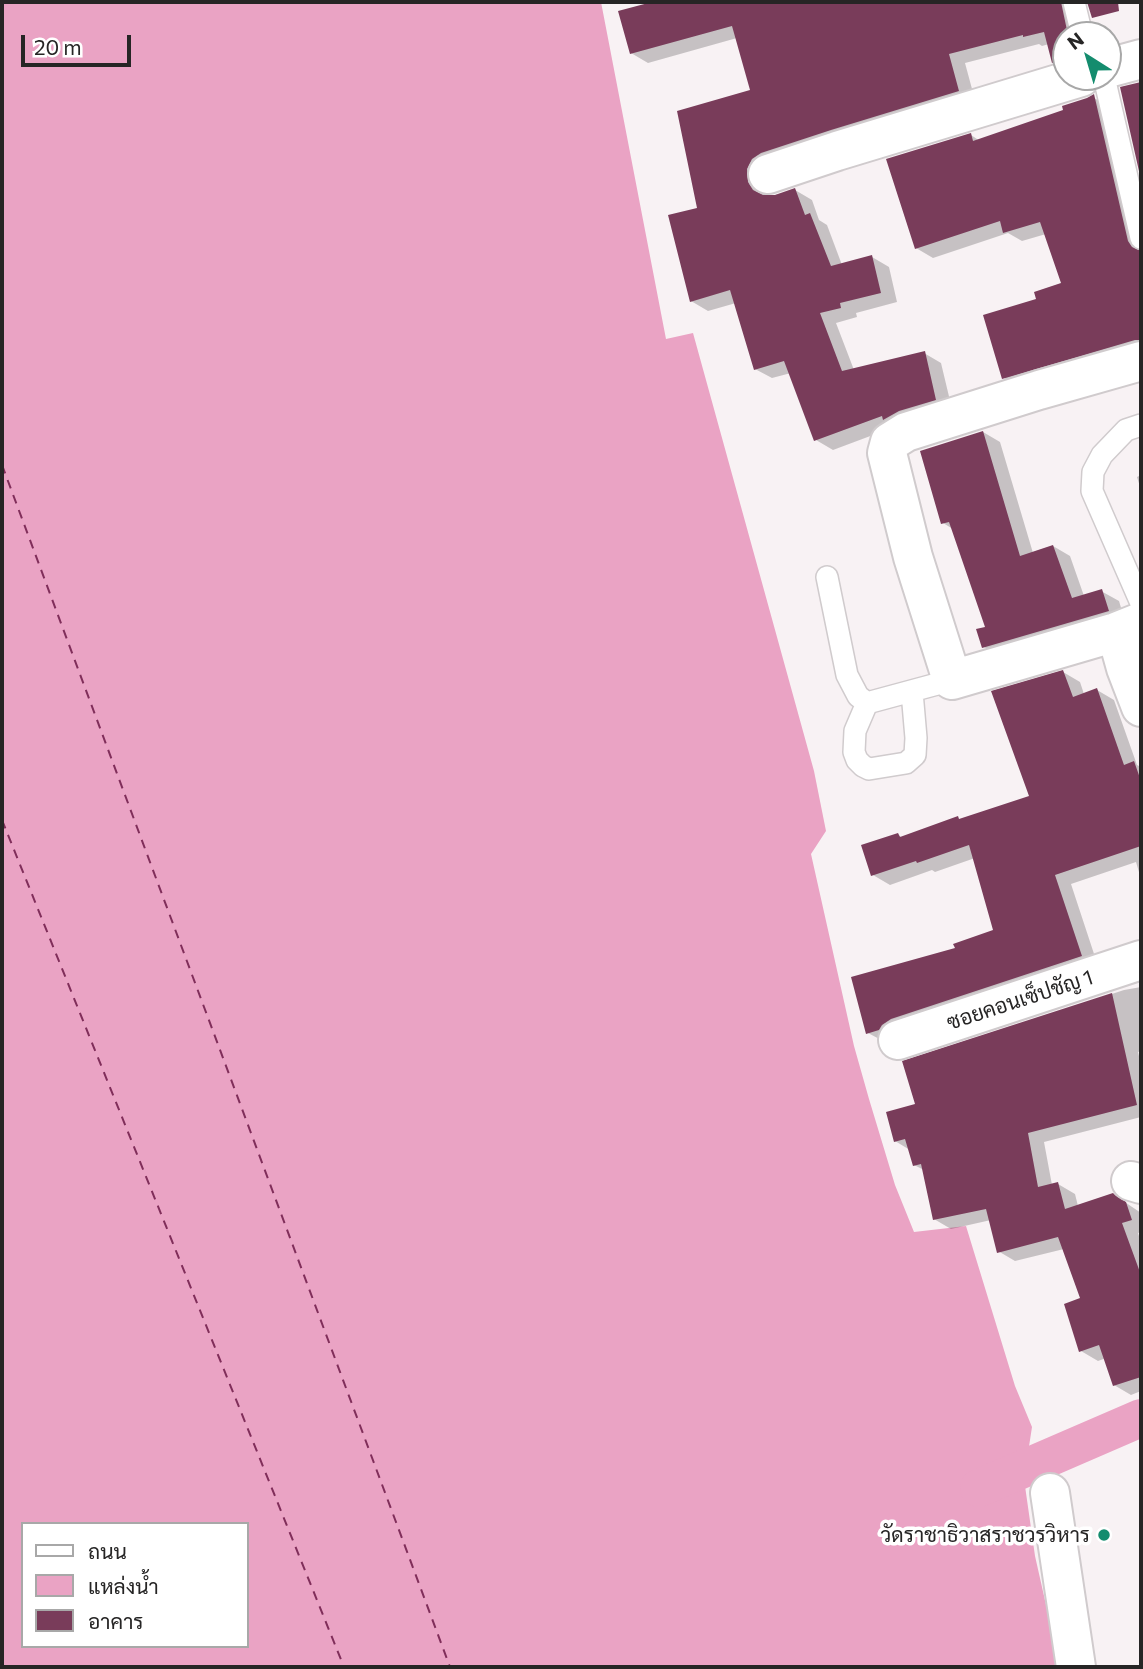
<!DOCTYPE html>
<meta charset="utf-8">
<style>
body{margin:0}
#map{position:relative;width:1143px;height:1669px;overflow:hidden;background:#f8f2f4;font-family:Commissioner,Sarabun,sans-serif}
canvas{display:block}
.frame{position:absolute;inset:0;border:4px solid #262525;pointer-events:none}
.legend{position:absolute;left:21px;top:1522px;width:228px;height:126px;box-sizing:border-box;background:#fff;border:2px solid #a8a8a8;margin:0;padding:9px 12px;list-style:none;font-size:21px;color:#262525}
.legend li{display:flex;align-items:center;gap:14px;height:35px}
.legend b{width:35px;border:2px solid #a8a8a8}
.north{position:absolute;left:1052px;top:21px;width:70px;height:70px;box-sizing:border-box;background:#fff;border:2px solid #a8a8a8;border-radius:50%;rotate:323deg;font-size:19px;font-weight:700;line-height:28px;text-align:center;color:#262525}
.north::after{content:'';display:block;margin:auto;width:24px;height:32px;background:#148c6e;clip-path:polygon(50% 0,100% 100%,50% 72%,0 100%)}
.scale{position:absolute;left:21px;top:35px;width:110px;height:32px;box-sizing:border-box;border:4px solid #262525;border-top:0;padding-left:9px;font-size:21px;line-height:24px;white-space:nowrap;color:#262525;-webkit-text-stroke:5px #fff;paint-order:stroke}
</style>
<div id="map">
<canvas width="1143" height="1669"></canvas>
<div class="frame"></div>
<ul class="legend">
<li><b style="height:9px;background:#fff"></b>ถนน</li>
<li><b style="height:19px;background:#eaa3c4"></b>แหล่งน้ำ</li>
<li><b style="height:19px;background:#793c5a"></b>อาคาร</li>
</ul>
<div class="north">N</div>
<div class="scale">20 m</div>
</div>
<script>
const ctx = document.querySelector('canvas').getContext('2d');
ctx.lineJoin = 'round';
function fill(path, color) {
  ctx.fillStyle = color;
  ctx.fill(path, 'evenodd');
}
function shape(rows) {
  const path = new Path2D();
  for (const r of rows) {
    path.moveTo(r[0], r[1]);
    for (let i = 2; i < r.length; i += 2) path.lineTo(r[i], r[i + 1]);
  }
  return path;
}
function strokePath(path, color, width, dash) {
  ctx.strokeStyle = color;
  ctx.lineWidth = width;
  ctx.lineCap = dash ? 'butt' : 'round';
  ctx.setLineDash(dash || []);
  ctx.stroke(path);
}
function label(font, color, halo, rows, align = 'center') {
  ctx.font = font + ' Commissioner,Sarabun,sans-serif';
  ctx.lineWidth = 7;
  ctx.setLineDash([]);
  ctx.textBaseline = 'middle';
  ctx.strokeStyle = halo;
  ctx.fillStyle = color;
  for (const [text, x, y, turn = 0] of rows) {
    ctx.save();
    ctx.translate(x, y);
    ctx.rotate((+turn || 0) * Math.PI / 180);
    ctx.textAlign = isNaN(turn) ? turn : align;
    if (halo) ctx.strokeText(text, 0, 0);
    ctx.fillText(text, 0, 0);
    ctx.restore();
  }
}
fill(shape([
 [2,2,601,2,666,339,693,333,814,771,826,831,811,854,854,1046,869,1099,895,1185,914,1232,966,1226,1015,1386,1032,1427,1024,1479,1035,1556,1060,1667,2,1667],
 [23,1524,247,1524,247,1646,23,1646]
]), '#eaa3c4');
fill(shape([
 [659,2,1083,2,1082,35,1066,35,1066,69,1053,62,1049,44,1042,46,1039,44,965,63,975,100,764,191,767,197,795,190,812,200,819,220,827,225,842,265,872,257,889,267,897,302,856,313,857,317,836,323,854,370,924,353,941,363,952,409,897,426,833,450,816,440,791,373,772,378,755,369,736,303,708,311,691,301,699,209,752,91,737,38,648,63,631,53,620,12],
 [1092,97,1109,106,1141,237,1141,352,1021,387,1004,378,1038,300,1063,284,1046,234,1022,241,1008,233,933,258,916,248,971,135,980,141,1065,111],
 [983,432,1000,442,1033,553,1053,546,1070,556,1084,596,1101,591,1119,601,1125,621,1001,657,984,647,987,628,953,529,943,523],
 [1141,475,1141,490,1137,477],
 [1063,672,1080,682,1084,694,1097,690,1114,700,1137,765,1141,767,1141,879,1136,862,1071,884,1098,966,885,1042,868,1033,957,950,996,931,975,858,935,872,932,870,890,885,873,875,898,835,903,838,1031,797],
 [1141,987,1141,1051,1138,1052,1141,1064,1141,1117,1044,1142,1052,1185,1058,1184,1075,1194,1078,1206,1113,1194,1141,1213,1141,1232,1138,1233,1141,1242,1141,1391,1131,1395,1114,1385,1106,1358,1098,1361,1081,1351,1082,1300,1064,1249,1015,1261,998,1251,991,1220,951,1229,934,1219,924,1170,914,1165,910,1150,895,1141,917,1105,904,1062,1124,990]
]), '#0003');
strokePath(shape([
 [979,1488,1141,1418]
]), '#eaa3c4', 38);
strokePath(shape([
 [2,465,450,1667],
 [2,820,344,1667]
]), '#802e5a', 2, [9, 7]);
fill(shape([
 [652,2,1061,2,1068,35,1066,35,1066,59,1052,63,1044,32,1023,37,1023,35,949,54,959,91,831,130,761,153,752,159,747,169,748,182,753,190,763,195,775,195,795,188,805,215,810,213,831,266,872,255,881,293,840,303,841,308,820,313,842,371,925,351,936,400,899,411,883,420,882,416,814,441,784,361,754,370,730,290,690,302,668,215,697,208,677,111,750,90,732,26,630,54,618,11],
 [1087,2,1118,2,1119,11,1092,18],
 [1141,82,1141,180,1120,87],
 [1094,94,1128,241,1132,247,1141,251,1141,340,1135,340,1002,379,983,315,1036,299,1034,292,1061,283,1040,222,1003,233,1000,221,915,249,886,159,971,133,973,141,1063,110,1062,106,1087,98],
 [983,431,1020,556,1053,545,1072,598,1102,589,1109,611,982,648,976,629,985,627,949,522,941,524,920,451],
 [1063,670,1073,697,1097,688,1124,765,1134,761,1141,781,1141,846,1055,875,1082,956,891,1019,882,1025,879,1030,866,1034,851,977,955,948,953,944,993,930,969,845,917,863,916,861,871,876,861,845,898,833,900,837,958,816,959,819,1029,796,991,691],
 [1112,993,1137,1105,1028,1133,1038,1187,1058,1182,1065,1209,1113,1193,1116,1196,1126,1202,1132,1220,1122,1223,1141,1275,1141,1377,1113,1386,1099,1345,1079,1352,1064,1304,1080,1298,1058,1237,997,1253,986,1209,933,1220,921,1164,913,1166,905,1139,894,1142,886,1112,915,1104,902,1061]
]), '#793c5a');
const lane = shape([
 [1074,2,1082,35],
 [1104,77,1141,238],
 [1141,425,1126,430,1102,455,1093,472,1092,491,1141,603],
 [827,577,847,675,858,696,867,703,952,680],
 [867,703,855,731,854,752,857,760,863,766,869,769,906,763,915,755,916,738,912,692]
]);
const street = shape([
 [1108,68,1141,59],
 [768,174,837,151,1081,77],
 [1141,361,1039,390,906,432,890,442,887,453,913,557,952,680,1116,632,1141,622],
 [1116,632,1126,668,1141,707],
 [898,1040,1141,960],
 [1131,1181,1141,1184],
 [1050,1493,1076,1667]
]);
strokePath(lane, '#d0cbcd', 24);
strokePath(street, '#d0cbcd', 42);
strokePath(lane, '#fff', 21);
strokePath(street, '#fff', 38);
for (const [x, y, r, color] of [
 [1104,1535,7,"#148c6e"]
]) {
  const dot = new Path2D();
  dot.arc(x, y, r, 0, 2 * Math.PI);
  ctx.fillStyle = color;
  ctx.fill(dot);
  strokePath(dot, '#fff', 2.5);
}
label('21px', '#262525', '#fff', [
 ["ซอยคอนเซ็ปชัญ 1",1020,1000,-18]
]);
label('21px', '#262525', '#fff', [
 ["วัดราชาธิวาสราชวรวิหาร",1090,1535]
], 'right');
</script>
